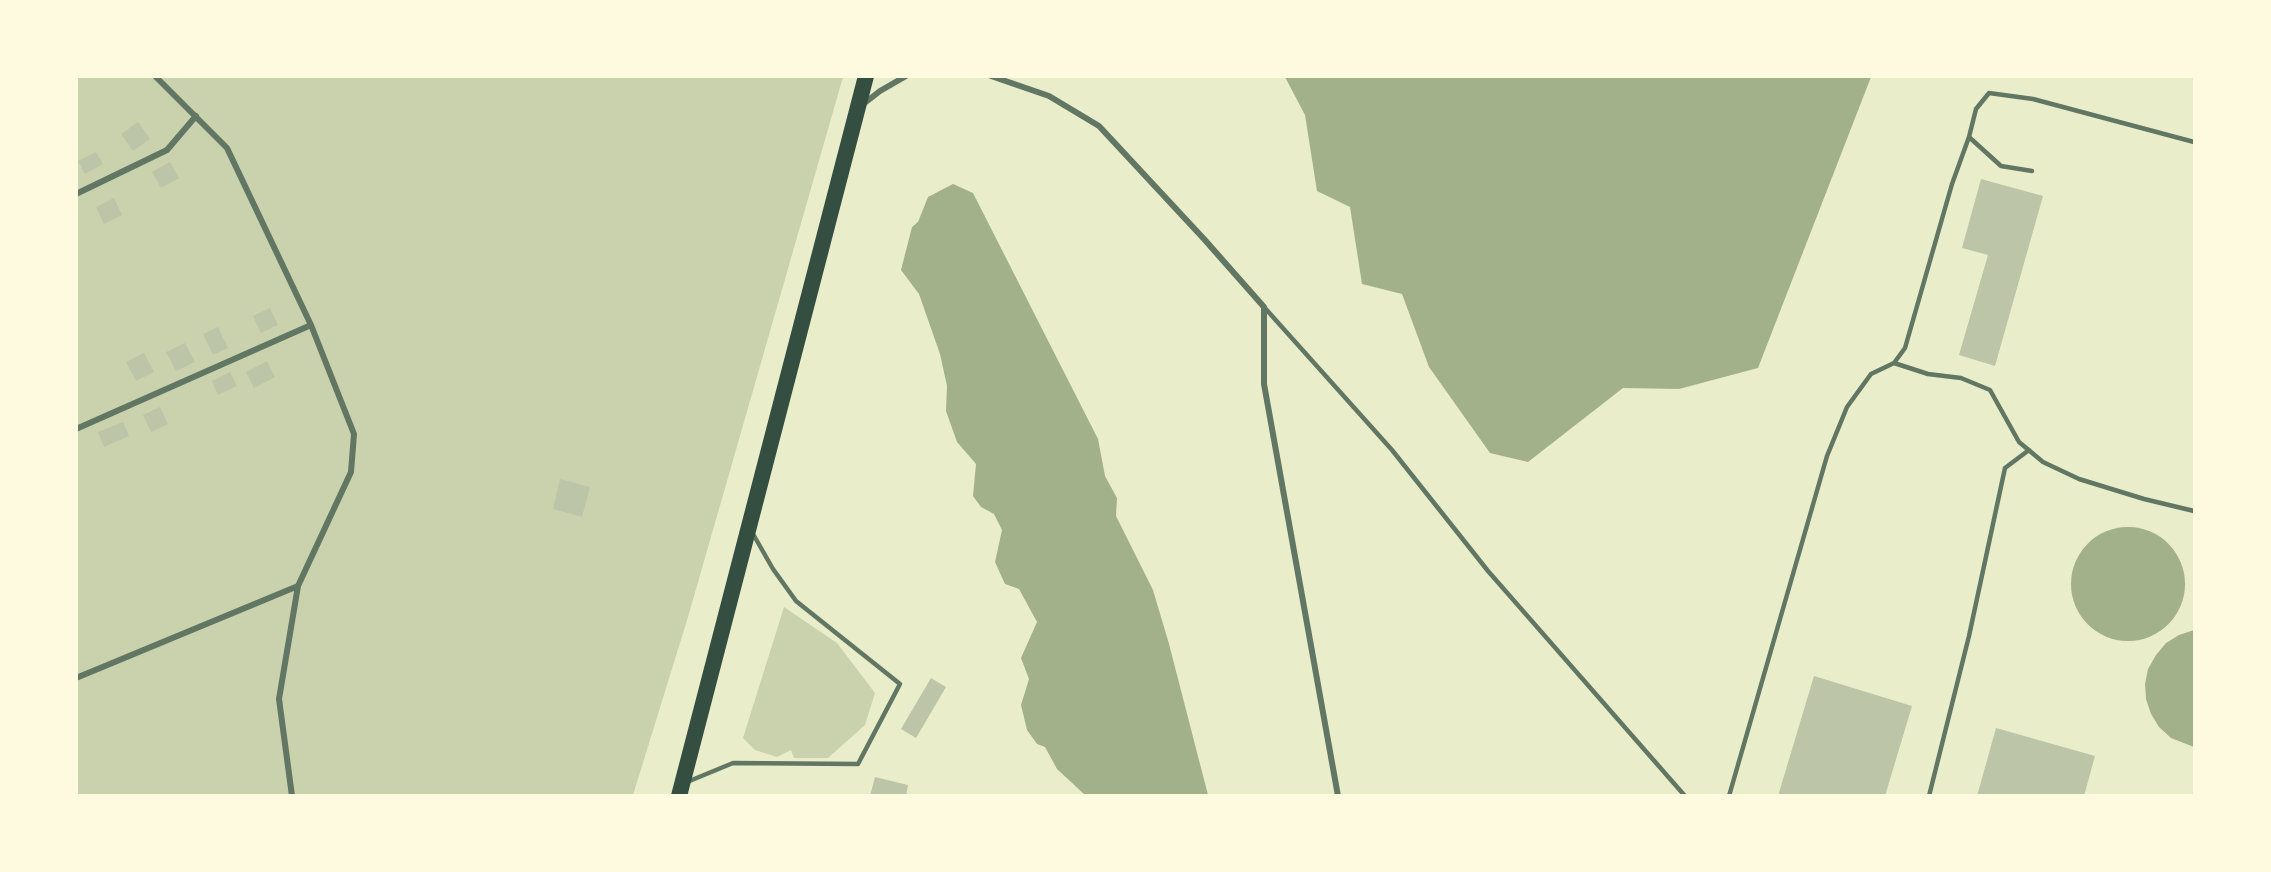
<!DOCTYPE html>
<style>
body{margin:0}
#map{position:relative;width:2271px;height:872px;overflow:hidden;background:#e9edc9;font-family:Spectral,serif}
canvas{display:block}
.frame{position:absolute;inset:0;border:78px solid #fefae0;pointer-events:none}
</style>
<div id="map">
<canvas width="2271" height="872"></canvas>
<div class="frame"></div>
</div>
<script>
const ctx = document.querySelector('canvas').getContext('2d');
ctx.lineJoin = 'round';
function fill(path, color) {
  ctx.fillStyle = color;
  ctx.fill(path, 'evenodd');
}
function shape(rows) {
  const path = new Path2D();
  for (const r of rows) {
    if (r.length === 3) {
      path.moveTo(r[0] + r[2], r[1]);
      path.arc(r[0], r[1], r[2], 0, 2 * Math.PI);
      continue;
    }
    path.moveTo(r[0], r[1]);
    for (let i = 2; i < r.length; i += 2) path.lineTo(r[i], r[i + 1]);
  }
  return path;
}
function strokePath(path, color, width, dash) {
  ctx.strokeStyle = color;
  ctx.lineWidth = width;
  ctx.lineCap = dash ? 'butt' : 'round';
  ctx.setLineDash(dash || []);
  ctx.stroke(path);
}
fill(shape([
 [76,77,843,77,688,617,633,795,77,795],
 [784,607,837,643,875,693,865,725,828,758,794,758,791,750,777,757,755,750,743,738]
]), '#cad2ad');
fill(shape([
 [1285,77,1871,77,1758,368,1679,389,1623,388,1528,462,1490,453,1429,367,1402,294,1362,284,1350,207,1317,191,1305,115],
 [953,184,973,193,1098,439,1105,476,1117,498,1116,516,1153,590,1169,644,1208,795,1085,795,1057,769,1045,747,1037,744,1027,730,1021,705,1029,679,1021,658,1037,622,1019,589,1005,584,995,562,1002,530,994,514,981,507,973,496,976,464,957,442,946,411,947,386,940,354,919,294,901,270,912,227,918,222,928,197],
 [2128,584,57],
 [2194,630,2194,747,2171,738,2159,727,2151,714,2146,699,2145,684,2148,669,2156,655,2166,643,2179,635]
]), '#a3b18a');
fill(shape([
 [138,122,150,139,133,151,121,134],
 [96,152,103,164,85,174,78,161],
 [170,162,179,178,161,188,152,172],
 [1981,179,2043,196,1995,366,1959,355,1988,255,1962,248],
 [114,198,122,215,104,224,96,207],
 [270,308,278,325,261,333,253,316],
 [218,327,228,348,213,355,203,334],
 [185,343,195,362,176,371,166,352],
 [144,353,154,372,136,381,126,362],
 [267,361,275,377,254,388,246,372],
 [230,372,237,386,218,395,212,381],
 [160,407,168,424,151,432,143,415],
 [123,422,129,436,104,447,98,432],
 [560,479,590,487,582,517,553,509],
 [1814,676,1912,706,1885,796,1778,796],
 [931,678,946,687,916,738,901,729],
 [1996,728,2095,756,2084,796,1977,796],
 [875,777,908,785,906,796,870,796]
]), '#bcc5a7');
strokePath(shape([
 [2032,171,2001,166,1969,137,1976,109,1989,93,2033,99,2194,142],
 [1264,307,1392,450,1488,571,1685,796],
 [1894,363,1905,348,1952,184,1969,137],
 [687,782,733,763,858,764,900,684,796,601,773,569,753,534],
 [1729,796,1827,456,1847,407,1871,374,1894,363,1928,374,1961,378,1990,390,2019,442,2043,462,2079,479,2144,499,2194,511],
 [1929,796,1969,636,2005,468,2029,450]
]), '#617663', 4.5);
strokePath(shape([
 [155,76,227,148,311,325,354,434,351,472,298,586,279,699,292,796],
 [991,76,1049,96,1099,126,1204,239,1264,307,1264,384,1338,796],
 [862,105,880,91,906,76],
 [76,194,167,150,196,116],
 [76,429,311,325],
 [76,678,298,586]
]), '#617663', 6);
strokePath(shape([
 [679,796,866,76]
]), '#344e41', 16);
</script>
